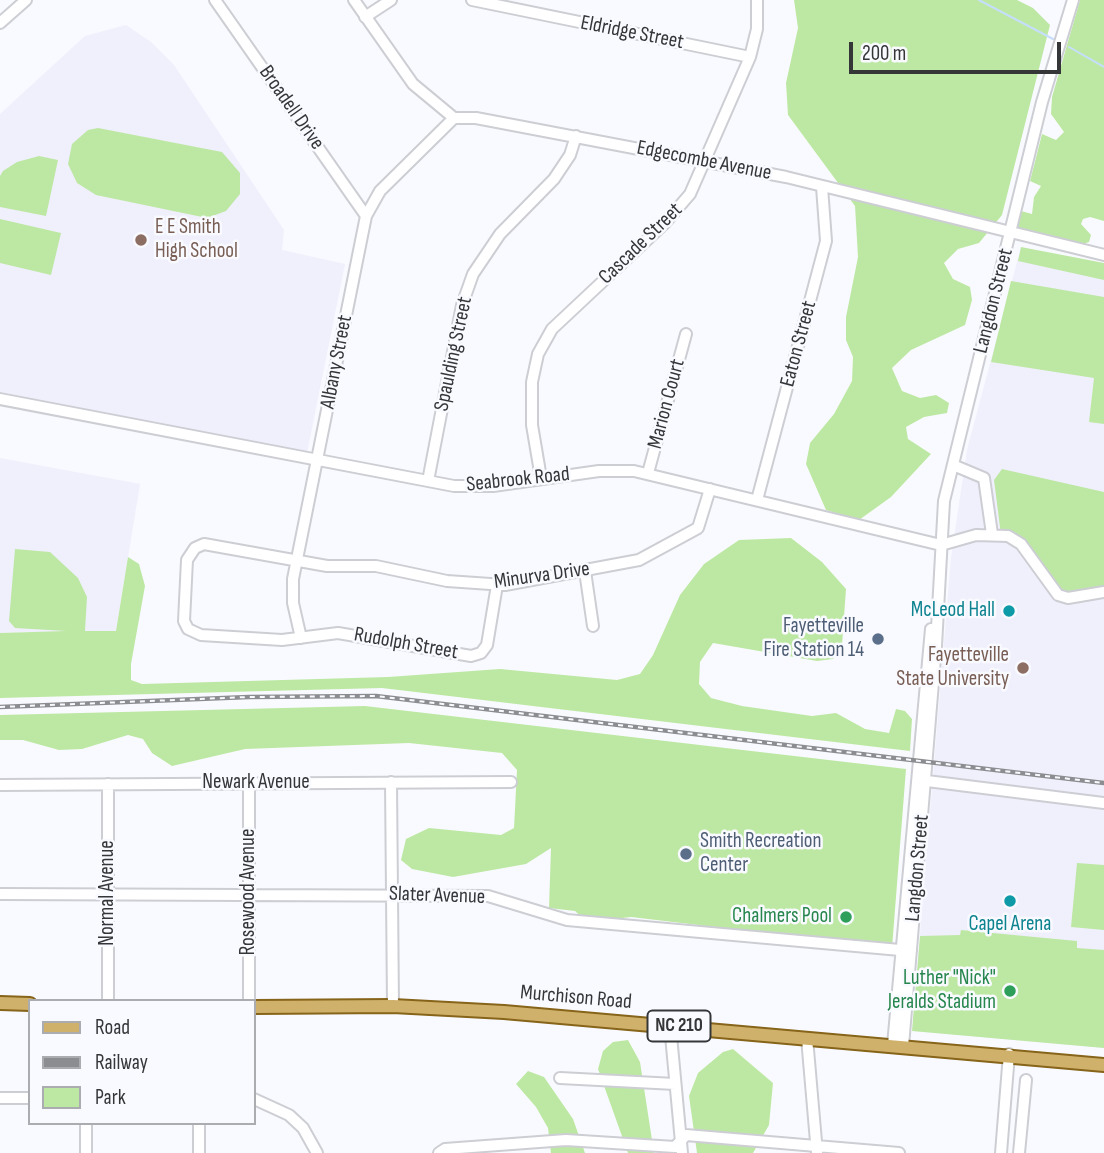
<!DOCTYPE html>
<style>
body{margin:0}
#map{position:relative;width:1104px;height:1153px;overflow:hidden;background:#f9faff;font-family:"Sofia Sans Condensed",sans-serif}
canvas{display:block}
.legend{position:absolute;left:28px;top:999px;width:228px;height:126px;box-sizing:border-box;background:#f9faff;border:2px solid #abacaf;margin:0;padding:9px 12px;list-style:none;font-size:21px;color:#353638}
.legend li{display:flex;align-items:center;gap:14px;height:35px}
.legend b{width:35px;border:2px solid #abacaf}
.scale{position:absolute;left:849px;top:42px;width:212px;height:32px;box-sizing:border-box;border:4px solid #353638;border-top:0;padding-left:9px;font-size:21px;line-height:24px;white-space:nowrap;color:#353638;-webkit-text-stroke:5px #f9faff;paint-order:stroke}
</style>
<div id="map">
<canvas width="1104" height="1153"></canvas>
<ul class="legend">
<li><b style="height:9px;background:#d0b16b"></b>Road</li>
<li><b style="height:9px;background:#8c8d90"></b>Railway</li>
<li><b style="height:19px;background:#bde8a3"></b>Park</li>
</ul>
<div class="scale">200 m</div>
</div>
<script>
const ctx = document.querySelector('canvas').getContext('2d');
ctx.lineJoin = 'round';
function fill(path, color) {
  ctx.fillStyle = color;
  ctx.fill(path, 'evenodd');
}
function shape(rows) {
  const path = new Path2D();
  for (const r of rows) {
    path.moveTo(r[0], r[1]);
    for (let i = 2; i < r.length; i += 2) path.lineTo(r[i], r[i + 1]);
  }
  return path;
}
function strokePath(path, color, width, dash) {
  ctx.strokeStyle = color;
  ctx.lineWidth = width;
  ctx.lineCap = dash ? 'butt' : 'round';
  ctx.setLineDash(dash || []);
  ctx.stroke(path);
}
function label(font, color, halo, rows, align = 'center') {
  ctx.font = font + ' "Sofia Sans Condensed",sans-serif';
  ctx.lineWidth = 5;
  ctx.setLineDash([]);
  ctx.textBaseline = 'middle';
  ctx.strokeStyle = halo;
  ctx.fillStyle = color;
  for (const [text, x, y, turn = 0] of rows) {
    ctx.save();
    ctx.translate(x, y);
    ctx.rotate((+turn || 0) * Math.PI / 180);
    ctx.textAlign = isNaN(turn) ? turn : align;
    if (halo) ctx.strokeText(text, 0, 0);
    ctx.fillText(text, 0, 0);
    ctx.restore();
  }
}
fill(shape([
 [126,25,151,42,174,65,284,230,282,250,345,264,307,453,0,392,0,114,85,36],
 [1021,247,1104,268,1104,1048,912,1031,951,558,967,450],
 [0,458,140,484,116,631,0,633]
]), '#f0effc');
fill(shape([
 [794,0,1017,0,1033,8,1050,25,1002,215,979,243,958,249,944,263,953,279,970,287,972,300,965,325,911,350,892,368,902,391,920,398,936,395,949,403,947,413,924,417,906,427,908,439,931,454,891,497,859,520,826,510,806,464,810,443,834,414,852,381,853,357,846,340,846,317,858,257,855,206,788,115,786,83,798,28],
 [1080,0,1104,0,1104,221,1090,217,1083,219,1081,224,1091,235,1089,242,1080,245,1018,228,1021,211,1032,214,1034,197,1041,186,1030,181,1042,134,1056,140,1064,132,1051,114,1052,97],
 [98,128,222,152,240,173,240,194,226,211,207,218,96,195,77,183,68,164,72,144,88,130],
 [39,156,58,160,46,216,0,207,0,176,3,171,17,162],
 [0,219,61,233,51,275,0,263],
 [1021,247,1104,263,1104,280,1018,261],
 [1011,281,1104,297,1104,424,1089,422,1094,378,991,362],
 [1002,469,1104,492,1104,592,1068,598,1021,544,1001,535,994,480],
 [791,538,822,562,846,589,842,645,833,659,817,661,713,643,700,662,699,684,711,698,742,706,812,716,836,713,865,729,889,733,896,709,905,711,912,719,910,751,382,688,0,698,0,633,66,631,15,628,9,621,15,549,50,552,78,578,87,597,85,631,116,631,128,557,139,564,145,586,131,664,131,680,142,684,388,677,500,669,617,680,640,674,653,655,680,595,704,564,739,540],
 [365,706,906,769,892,948,631,917,587,922,575,911,549,908,551,848,526,864,453,877,412,869,401,860,406,839,429,828,501,835,514,828,517,770,502,753,409,743,245,749,172,766,152,753,143,739,128,735,82,749,59,750,23,740,0,740,0,715],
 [1077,863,1104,865,1104,930,1071,927],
 [961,930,1077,941,1077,948,1104,950,1104,1048,912,1031,920,936,960,935],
 [628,1040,640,1062,654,1153,628,1153,598,1069,603,1051,613,1042],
 [733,1049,773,1083,769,1125,753,1153,697,1153,689,1096,698,1073,723,1052],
 [528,1071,544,1077,573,1119,585,1153,551,1153,548,1128,536,1107,516,1084]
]), '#bde8a3');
strokePath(shape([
 [979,0,1053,39],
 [1069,47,1104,67]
]), '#c6defd', 2);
const minor = shape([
 [215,0,366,216],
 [354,0,413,84,454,118,476,118,786,177,1104,255],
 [472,0,750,57],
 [365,17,391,0],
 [0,23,26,0],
 [0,399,454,486,493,486,599,471,634,471,941,545,976,535,1008,536,1021,544,1058,595,1068,598,1104,592],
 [953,465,984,478,992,534],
 [648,473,686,334],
 [541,478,532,425,532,382,538,354,552,329,665,223,690,194,750,57,757,29,757,0],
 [428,481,462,305,473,274,500,234,554,179,570,155,576,136],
 [757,500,826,241,822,187],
 [585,571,593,626],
 [497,585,487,645,481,653,471,656,338,633,282,640,201,635,188,629,184,621,187,560,195,548,204,544,327,566,376,566,447,581,505,585,639,560,698,528,710,489],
 [301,638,293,603,293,579,366,216,380,191,454,118],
 [919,780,1104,803],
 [391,782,393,1006],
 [249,783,249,1001],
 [108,784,108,1001],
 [0,785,511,782],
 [0,894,488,896,567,920,911,951],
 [670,1025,682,1153],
 [807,1038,817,1153],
 [893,1045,931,629],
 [903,1046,936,646,944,501,1042,102,1073,0],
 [560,1078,675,1084],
 [0,1098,30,1098],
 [254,1099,289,1115,303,1128,317,1153],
 [86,1123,86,1153],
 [199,1123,199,1153],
 [439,1153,445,1149,566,1140,675,1147,686,1135,899,1153],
 [1001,1153,1009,1054],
 [1019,1153,1026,1080]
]);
const major = shape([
 [0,1003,30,1004],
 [254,1007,393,1006,504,1012,1104,1065]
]);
strokePath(minor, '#cdced4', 14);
strokePath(major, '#866419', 16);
strokePath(minor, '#fff', 10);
strokePath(major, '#d0b16b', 12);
const rail = shape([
 [0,707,249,697,376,696,1104,783]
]);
strokePath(rail, '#8c8d90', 4.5);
strokePath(rail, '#f9faff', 2, [5]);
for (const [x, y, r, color] of [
 [141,240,7,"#8d6e63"],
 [1009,611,7,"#0f9aa8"],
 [878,639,7,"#5c6f8a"],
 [1023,668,7,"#8d6e63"],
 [686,854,7,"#5c6f8a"],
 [1010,901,7,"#0f9aa8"],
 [846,917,7,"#2e9e5b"],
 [1010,991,7,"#2e9e5b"]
]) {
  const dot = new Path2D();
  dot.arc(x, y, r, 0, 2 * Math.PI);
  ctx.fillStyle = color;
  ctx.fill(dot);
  strokePath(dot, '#f9faff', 2.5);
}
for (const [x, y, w] of [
 [679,1026,63]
]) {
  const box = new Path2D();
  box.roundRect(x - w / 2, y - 15.5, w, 31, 5);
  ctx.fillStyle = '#f9faff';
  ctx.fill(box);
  strokePath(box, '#353638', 2);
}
label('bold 19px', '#353638', null, [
 ["NC 210",679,1026]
]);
label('21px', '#353638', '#f9faff', [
 ["Eldridge Street",632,33,11],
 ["Broadell Drive",291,108,55],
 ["Edgecombe Avenue",704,161,11],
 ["Cascade Street",641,244,-44],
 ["Langdon Street",994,301,-76],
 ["Eaton Street",799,344,-75],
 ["Spaulding Street",454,354,-78],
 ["Albany Street",337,362,-79],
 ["Marion Court",667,404,-75],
 ["Seabrook Road",518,480,-6],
 ["Minurva Drive",542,576,-8],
 ["Rudolph Street",406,644,10],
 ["Newark Avenue",256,783],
 ["Langdon Street",918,868,-85],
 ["Rosewood Avenue",249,892,-90],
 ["Normal Avenue",108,893,-90],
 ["Slater Avenue",437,896,2],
 ["Murchison Road",576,998,5]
]);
label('21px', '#785e54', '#f9faff', [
 ["E E Smith",155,228],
 ["High School",155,252],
 ["Fayetteville",1009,656,"right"],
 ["State University",1009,680,"right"]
], 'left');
label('21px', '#0d838f', '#f9faff', [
 ["McLeod Hall",995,611],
 ["Capel Arena",1010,925,"center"]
], 'right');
label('21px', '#4e5e75', '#f9faff', [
 ["Fayetteville",864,627],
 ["Fire Station 14",864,651],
 ["Smith Recreation",700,842,"left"],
 ["Center",700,866,"left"]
], 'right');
label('21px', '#27864d', '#f9faff', [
 ["Chalmers Pool",832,917],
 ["Luther \"Nick\"",996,979],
 ["Jeralds Stadium",996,1003]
], 'right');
</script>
